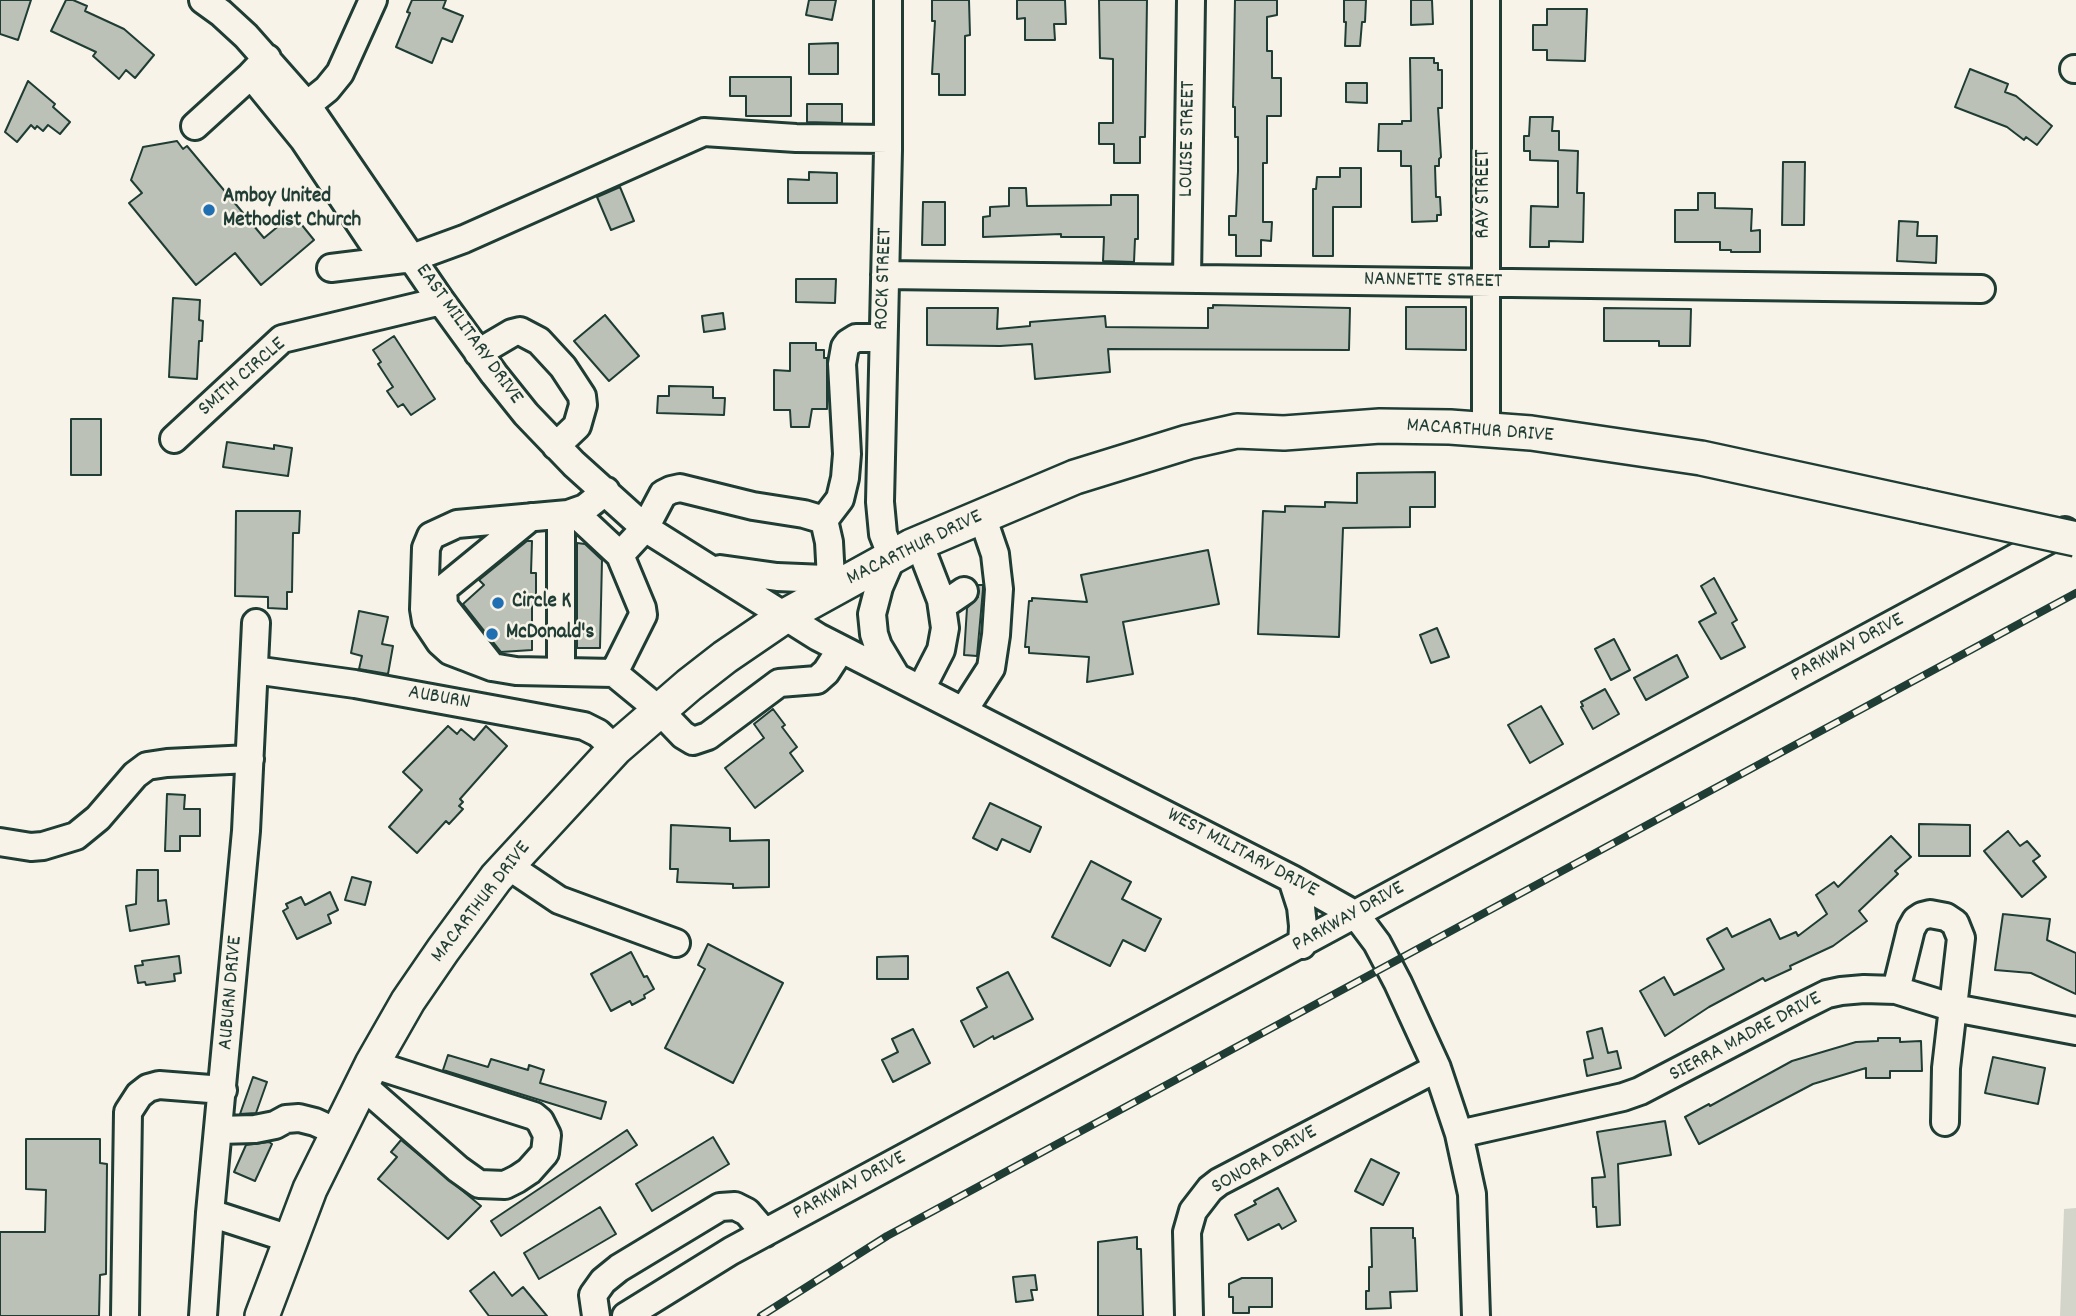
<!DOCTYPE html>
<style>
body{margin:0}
canvas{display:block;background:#f7f3e8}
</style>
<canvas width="2076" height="1316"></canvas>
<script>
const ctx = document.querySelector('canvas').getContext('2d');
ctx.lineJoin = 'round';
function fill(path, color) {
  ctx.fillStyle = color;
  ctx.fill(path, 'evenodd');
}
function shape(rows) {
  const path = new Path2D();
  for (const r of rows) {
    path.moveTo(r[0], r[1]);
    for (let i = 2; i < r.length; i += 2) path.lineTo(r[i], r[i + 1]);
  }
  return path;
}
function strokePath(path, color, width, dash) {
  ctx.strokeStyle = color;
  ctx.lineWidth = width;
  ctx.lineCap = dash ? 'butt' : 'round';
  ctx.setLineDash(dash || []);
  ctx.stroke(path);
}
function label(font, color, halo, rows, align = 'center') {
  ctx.font = font + ' Dekko,sans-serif';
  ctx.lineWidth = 5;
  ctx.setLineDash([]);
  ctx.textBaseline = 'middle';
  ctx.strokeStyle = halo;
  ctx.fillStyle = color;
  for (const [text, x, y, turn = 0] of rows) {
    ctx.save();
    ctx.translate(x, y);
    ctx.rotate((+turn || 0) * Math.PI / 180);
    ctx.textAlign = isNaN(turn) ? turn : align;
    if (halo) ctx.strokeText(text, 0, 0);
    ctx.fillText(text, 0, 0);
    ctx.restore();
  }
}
fill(shape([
 [2076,1208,2076,1316,2060,1316,2064,1209]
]), '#d3d5ca');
const building = shape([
 [0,0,31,0,18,40,0,34,0,0],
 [66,0,73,0,87,6,85,11,124,29,154,55,135,78,126,70,119,79,93,56,96,52,51,31,66,0],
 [412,0,446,0,443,8,463,16,452,42,442,38,432,63,396,47,410,13,407,12,412,0],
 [809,0,836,0,832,20,806,15,809,0],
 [932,0,969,0,970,35,965,36,965,95,939,95,939,74,932,74,935,21,932,21,932,0],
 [1017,0,1065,0,1066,24,1054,24,1055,40,1025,40,1025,18,1017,19,1017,0],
 [1099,0,1147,0,1145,137,1140,137,1140,163,1114,163,1114,144,1099,144,1099,123,1113,123,1113,59,1100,58,1099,0],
 [1235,0,1277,0,1277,15,1267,17,1267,51,1272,51,1272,78,1281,78,1281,116,1267,116,1267,163,1263,163,1263,222,1272,222,1271,241,1261,240,1261,256,1236,256,1236,235,1229,235,1229,216,1236,216,1238,171,1238,137,1235,137,1235,107,1233,107,1235,0],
 [1344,0,1366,0,1365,22,1362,22,1360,46,1345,46,1346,22,1344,22,1344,0],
 [1411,0,1432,0,1433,24,1411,25,1411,0],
 [1547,9,1587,9,1585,61,1547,60,1547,50,1533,50,1533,25,1547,25,1547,9],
 [838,43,838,74,809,74,809,44,838,43],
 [1410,58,1434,58,1434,63,1438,63,1438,70,1442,70,1442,108,1438,108,1441,157,1439,159,1439,166,1435,166,1436,197,1440,197,1441,215,1437,215,1437,221,1412,222,1411,166,1401,166,1401,151,1378,151,1379,124,1402,124,1402,121,1411,121,1410,58],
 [1970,69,2008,84,2005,92,2016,96,2052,126,2037,145,2026,137,2024,140,2007,127,1955,107,1970,69],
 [730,77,791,77,791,116,746,116,746,96,730,96,730,77],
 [28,81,55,104,53,107,70,122,60,134,48,125,43,131,37,126,35,129,31,125,17,142,5,132,28,81],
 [1346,83,1367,83,1367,103,1346,102,1346,83],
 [807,104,842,104,842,123,807,122,807,104],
 [1530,117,1553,117,1552,131,1559,131,1559,150,1578,151,1577,193,1584,193,1583,242,1549,241,1549,247,1530,247,1531,206,1558,207,1558,161,1530,160,1530,151,1524,151,1524,136,1529,136,1530,117],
 [177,141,183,149,187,146,264,238,293,214,314,240,261,285,235,253,196,285,129,203,142,193,131,180,143,147,177,141],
 [1783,162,1805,162,1804,225,1782,225,1783,162],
 [1340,168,1361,168,1361,207,1333,207,1333,256,1313,256,1313,189,1316,189,1317,177,1340,177,1340,168],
 [809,172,837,173,837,203,788,203,788,179,809,180,809,172],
 [620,187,634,221,611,230,597,197,620,187],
 [1009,188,1026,188,1027,206,1111,205,1111,195,1138,195,1138,239,1135,239,1134,262,1103,261,1104,237,1061,237,1061,234,983,237,983,217,990,216,990,207,1009,206,1009,188],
 [1698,193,1715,193,1715,208,1752,209,1751,231,1760,230,1760,252,1731,252,1731,250,1720,250,1720,242,1675,242,1675,210,1698,210,1698,193],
 [923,202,945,202,945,245,922,245,923,202],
 [1899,221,1918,222,1917,236,1937,236,1936,263,1897,261,1899,221],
 [796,279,836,279,835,303,796,302,796,279],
 [173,298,200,300,199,320,203,321,202,341,199,341,197,379,169,377,173,298],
 [1213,305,1350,308,1349,350,1108,349,1110,372,1035,379,1032,344,1000,346,927,345,927,308,998,308,997,329,1030,326,1030,322,1105,316,1106,327,1208,328,1208,308,1213,308,1213,305],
 [1406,307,1466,307,1466,350,1406,349,1406,307],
 [1604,308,1691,309,1690,346,1659,346,1659,341,1604,341,1604,308],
 [723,313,725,329,704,332,702,316,723,313],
 [605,315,639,356,609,381,574,341,605,315],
 [394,336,435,399,411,415,403,404,398,407,387,391,393,387,378,364,381,362,373,350,394,336],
 [790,343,816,343,816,350,824,350,824,358,827,358,827,409,812,409,809,427,791,427,790,410,774,410,774,370,790,371,790,343],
 [669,386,713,387,713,398,725,398,724,415,657,413,658,396,669,396,669,386],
 [71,419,101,419,101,475,71,475,71,419],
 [227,442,274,449,274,445,292,448,288,476,223,467,227,442],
 [1435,472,1435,507,1410,507,1410,527,1343,528,1339,637,1258,634,1263,511,1285,512,1285,506,1325,507,1325,502,1357,503,1357,473,1435,472],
 [236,511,300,511,299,533,293,533,292,592,287,592,287,609,268,608,268,597,235,596,236,511],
 [527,541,532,541,531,573,536,573,536,596,532,596,532,650,501,652,463,604,484,585,479,580,527,541],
 [577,543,585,544,602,560,600,648,577,648,577,543],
 [1208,550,1219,604,1123,622,1133,674,1087,682,1089,657,1029,653,1029,647,1025,647,1029,601,1032,601,1032,598,1087,602,1081,575,1208,550],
 [1714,578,1737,620,1732,623,1745,647,1721,659,1699,622,1716,613,1701,586,1714,578],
 [978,585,983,585,983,589,977,656,964,655,967,608,978,597,978,585],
 [359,611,388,617,382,644,393,646,388,674,359,669,362,656,351,653,359,611],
 [1437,628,1449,657,1431,663,1420,635,1437,628],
 [1614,639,1630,670,1611,680,1595,649,1614,639],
 [1677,655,1688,677,1646,700,1634,678,1677,655],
 [1605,689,1619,714,1593,729,1581,707,1583,706,1581,702,1605,689],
 [1541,706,1563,744,1530,763,1508,725,1541,706],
 [773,709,785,725,782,727,797,747,790,753,803,771,755,808,725,768,764,738,754,724,773,709],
 [448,726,457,734,461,729,474,740,486,726,507,746,460,799,463,802,459,806,463,809,449,824,446,821,417,853,389,827,422,790,403,772,448,726],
 [167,794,185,795,184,809,200,809,200,836,180,836,180,851,165,851,167,794],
 [990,803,1041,827,1030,852,1002,839,997,850,973,838,990,803],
 [1919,824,1970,825,1970,856,1919,856,1919,824],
 [671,825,730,828,730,841,769,840,769,887,733,888,733,884,677,882,678,869,670,869,671,825],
 [2008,831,2020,846,2027,841,2040,856,2033,861,2046,877,2022,897,1984,851,2008,831],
 [1891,836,1911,857,1895,871,1898,874,1859,911,1867,921,1833,946,1790,966,1791,969,1765,981,1763,978,1709,1007,1665,1036,1640,991,1664,977,1674,995,1724,969,1707,939,1727,928,1732,937,1770,919,1780,939,1796,932,1798,936,1827,914,1816,895,1834,882,1838,887,1891,836],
 [1091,861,1131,882,1122,899,1161,919,1145,951,1123,940,1110,966,1052,937,1091,861],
 [137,870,158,870,158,901,166,900,169,924,130,931,126,906,136,904,137,870],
 [352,877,371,882,365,905,345,900,352,877],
 [330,892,338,910,328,915,331,923,297,939,283,911,288,908,286,904,301,897,305,905,330,892],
 [2003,914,2050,919,2047,940,2076,953,2076,994,2031,973,1995,970,2003,914],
 [708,944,783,983,733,1083,665,1048,705,969,698,965,708,944],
 [631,952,644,977,647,976,654,989,644,995,645,998,632,1005,630,1001,611,1011,591,974,631,952],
 [179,956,181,973,174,974,175,981,146,985,145,982,138,983,135,966,143,965,142,961,179,956],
 [908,956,908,979,877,979,877,957,908,956],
 [1008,972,1033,1019,994,1039,993,1036,974,1047,961,1021,987,1007,977,988,1008,972],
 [1602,1028,1608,1053,1617,1051,1621,1068,1587,1076,1584,1060,1593,1058,1587,1032,1602,1028],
 [913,1029,930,1063,893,1082,882,1060,898,1052,892,1039,913,1029],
 [1878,1038,1900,1038,1900,1042,1921,1041,1922,1071,1890,1071,1890,1078,1866,1078,1866,1068,1813,1084,1699,1144,1685,1117,1709,1104,1710,1106,1792,1061,1856,1042,1878,1041,1878,1038],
 [448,1055,488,1067,491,1059,528,1070,529,1065,544,1070,540,1083,606,1102,601,1119,443,1070,448,1055],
 [1993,1057,2045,1068,2038,1104,1985,1093,1993,1057],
 [253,1077,267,1082,256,1113,240,1114,253,1077],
 [1665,1121,1671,1155,1618,1164,1620,1225,1597,1227,1596,1207,1593,1207,1592,1178,1605,1177,1597,1132,1665,1121],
 [627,1130,637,1145,501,1236,491,1221,627,1130],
 [713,1137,729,1164,652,1211,636,1184,713,1137],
 [26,1139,100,1139,100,1163,107,1164,106,1274,100,1275,99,1316,0,1316,0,1232,45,1232,46,1190,26,1189,26,1139],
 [401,1140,481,1206,448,1239,378,1179,397,1157,391,1152,401,1140],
 [269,1142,272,1144,255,1181,234,1172,246,1145,269,1142],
 [1371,1159,1399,1173,1383,1205,1355,1191,1371,1159],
 [1278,1188,1296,1221,1282,1229,1279,1224,1248,1240,1235,1215,1256,1204,1254,1201,1278,1188],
 [600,1207,616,1234,539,1279,524,1253,600,1207],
 [1371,1228,1413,1228,1413,1238,1415,1238,1417,1291,1390,1292,1391,1308,1366,1309,1366,1291,1369,1291,1369,1267,1372,1267,1371,1228],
 [1137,1237,1137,1249,1141,1249,1143,1316,1098,1316,1098,1242,1137,1237],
 [494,1272,512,1296,523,1287,547,1316,489,1316,470,1291,494,1272],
 [1035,1275,1037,1290,1031,1290,1033,1300,1016,1302,1013,1277,1035,1275],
 [1242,1278,1272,1278,1272,1307,1249,1307,1249,1313,1233,1313,1233,1297,1229,1297,1229,1284,1242,1278]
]);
fill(building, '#bbc1b6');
strokePath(building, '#1f3d34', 2);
const minor = shape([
 [203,0,221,13,246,36,307,105,441,301,494,374,526,414,574,464,645,528,818,637,1292,879,1356,915,1377,943,1398,983,1437,1068,1459,1134,1472,1194,1476,1316],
 [888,0,888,150,880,502,883,534,892,557,879,587,872,614,874,634,878,646,896,676],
 [1486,0,1486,430],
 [267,58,251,75,304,140,385,261],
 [2074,69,2076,69],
 [307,105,327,89,340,73,373,0],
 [195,126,251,75],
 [331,268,412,258,464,239,704,132,796,138,888,139],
 [885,275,1981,289],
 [1187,279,1191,0],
 [478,353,512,333,520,331,539,341,563,367,582,396,583,405,577,426,556,446],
 [174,439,282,339,441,301],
 [606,491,585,508,568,514,457,524,431,536,426,548,424,609,426,621,440,642,450,651,492,667,516,671,614,673,659,710,683,735,693,741,708,736,779,683,817,680,826,672,841,649],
 [575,513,620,555],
 [561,515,561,671],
 [824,520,840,499,845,478,847,454,842,364,845,347,848,343,856,338,883,338],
 [919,543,941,600,945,628,941,650,921,689],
 [720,569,777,577,849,580],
 [942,606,964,591],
 [492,667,444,606,443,589,531,517],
 [254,670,355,684,584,726,598,733,615,749],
 [614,673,643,615,642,608,620,555,645,528,663,494,671,490,680,488,753,506,804,514,824,520,829,542,831,579],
 [964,710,991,668,996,635,999,589,997,572,995,554,982,516],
 [0,842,31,847,43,846,76,836,98,818,135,775,147,766,167,763,250,759],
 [507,865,559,900,676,943],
 [1292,879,1301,907,1303,926,1302,945],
 [1896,990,1911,929,1916,920,1922,916,1930,914,1946,917,1955,923,1961,938,1946,1068,1945,1122],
 [361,1084,458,1169,479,1184,505,1185,517,1179,529,1171,545,1153,547,1135,540,1121,534,1116,372,1064],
 [219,1130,255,1129,275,1125,286,1119,299,1118,315,1122,337,1132],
 [1459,1134,1623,1097,1640,1091,1801,1007,1827,994,1841,991,1864,989,1896,990,1954,1008,2076,1031],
 [210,1213,290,1239],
 [125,1316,128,1112,139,1095,148,1088,159,1085,223,1090],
 [203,1316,210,1213,246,831,256,623],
 [596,1316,593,1295,603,1281,619,1268,720,1207,735,1206,747,1212,765,1233],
 [626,1316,731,1251,2065,531],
 [1189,1316,1187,1232,1193,1211,1210,1189,1219,1182,1437,1068]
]);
const major = shape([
 [262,1316,310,1189,372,1064,408,1001,443,950,496,878,615,749,689,685,725,657,785,616,912,546,1075,477,1188,442,1237,431,1284,433,1380,426,1450,427,1531,433,1701,458,1923,506]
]);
strokePath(minor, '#1f3d34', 32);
strokePath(major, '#1f3d34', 38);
strokePath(minor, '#f7f3e8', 26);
strokePath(major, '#f7f3e8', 33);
const rail = shape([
 [761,1316,887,1236,2076,593]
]);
strokePath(rail, '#1f3d34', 8);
strokePath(rail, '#f7f3e8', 5, [16]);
const majorBridge = shape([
 [1923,506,2076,539]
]);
strokePath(majorBridge, '#1f3d34', 38, []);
strokePath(majorBridge, '#f7f3e8', 33);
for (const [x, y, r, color] of [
 [209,210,7,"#1f6fb2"],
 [498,603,7,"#1f6fb2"],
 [492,634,7,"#1f6fb2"]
]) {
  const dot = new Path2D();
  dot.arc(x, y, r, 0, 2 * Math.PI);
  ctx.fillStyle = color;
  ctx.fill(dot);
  strokePath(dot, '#f7f3e8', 2.5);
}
label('21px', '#1f3d34', '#f7f3e8', [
 ["LOUISE STREET",1189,139,-89],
 ["RAY STREET",1485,194,-90],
 ["ROCK STREET",885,279,-88],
 ["NANNETTE STREET",1433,282,1],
 ["EAST MILITARY DRIVE",468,335,54],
 ["SMITH CIRCLE",243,378,-41],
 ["MACARTHUR DRIVE",1480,432,4],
 ["MACARTHUR DRIVE",915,549,-26],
 ["PARKWAY DRIVE",1848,649,-28],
 ["AUBURN",439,699,10],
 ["WEST MILITARY DRIVE",1242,854,28],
 ["MACARTHUR DRIVE",482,903,-52],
 ["PARKWAY DRIVE",1349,918,-29],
 ["AUBURN DRIVE",232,993,-85],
 ["SIERRA MADRE DRIVE",1746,1038,-28],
 ["SONORA DRIVE",1265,1161,-30],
 ["PARKWAY DRIVE",850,1187,-28]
]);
label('bold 21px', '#1f3d34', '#f7f3e8', [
 ["Amboy United",223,198],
 ["Methodist Church",223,222],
 ["Circle K",512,603],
 ["McDonald's",506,634]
], 'left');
</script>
